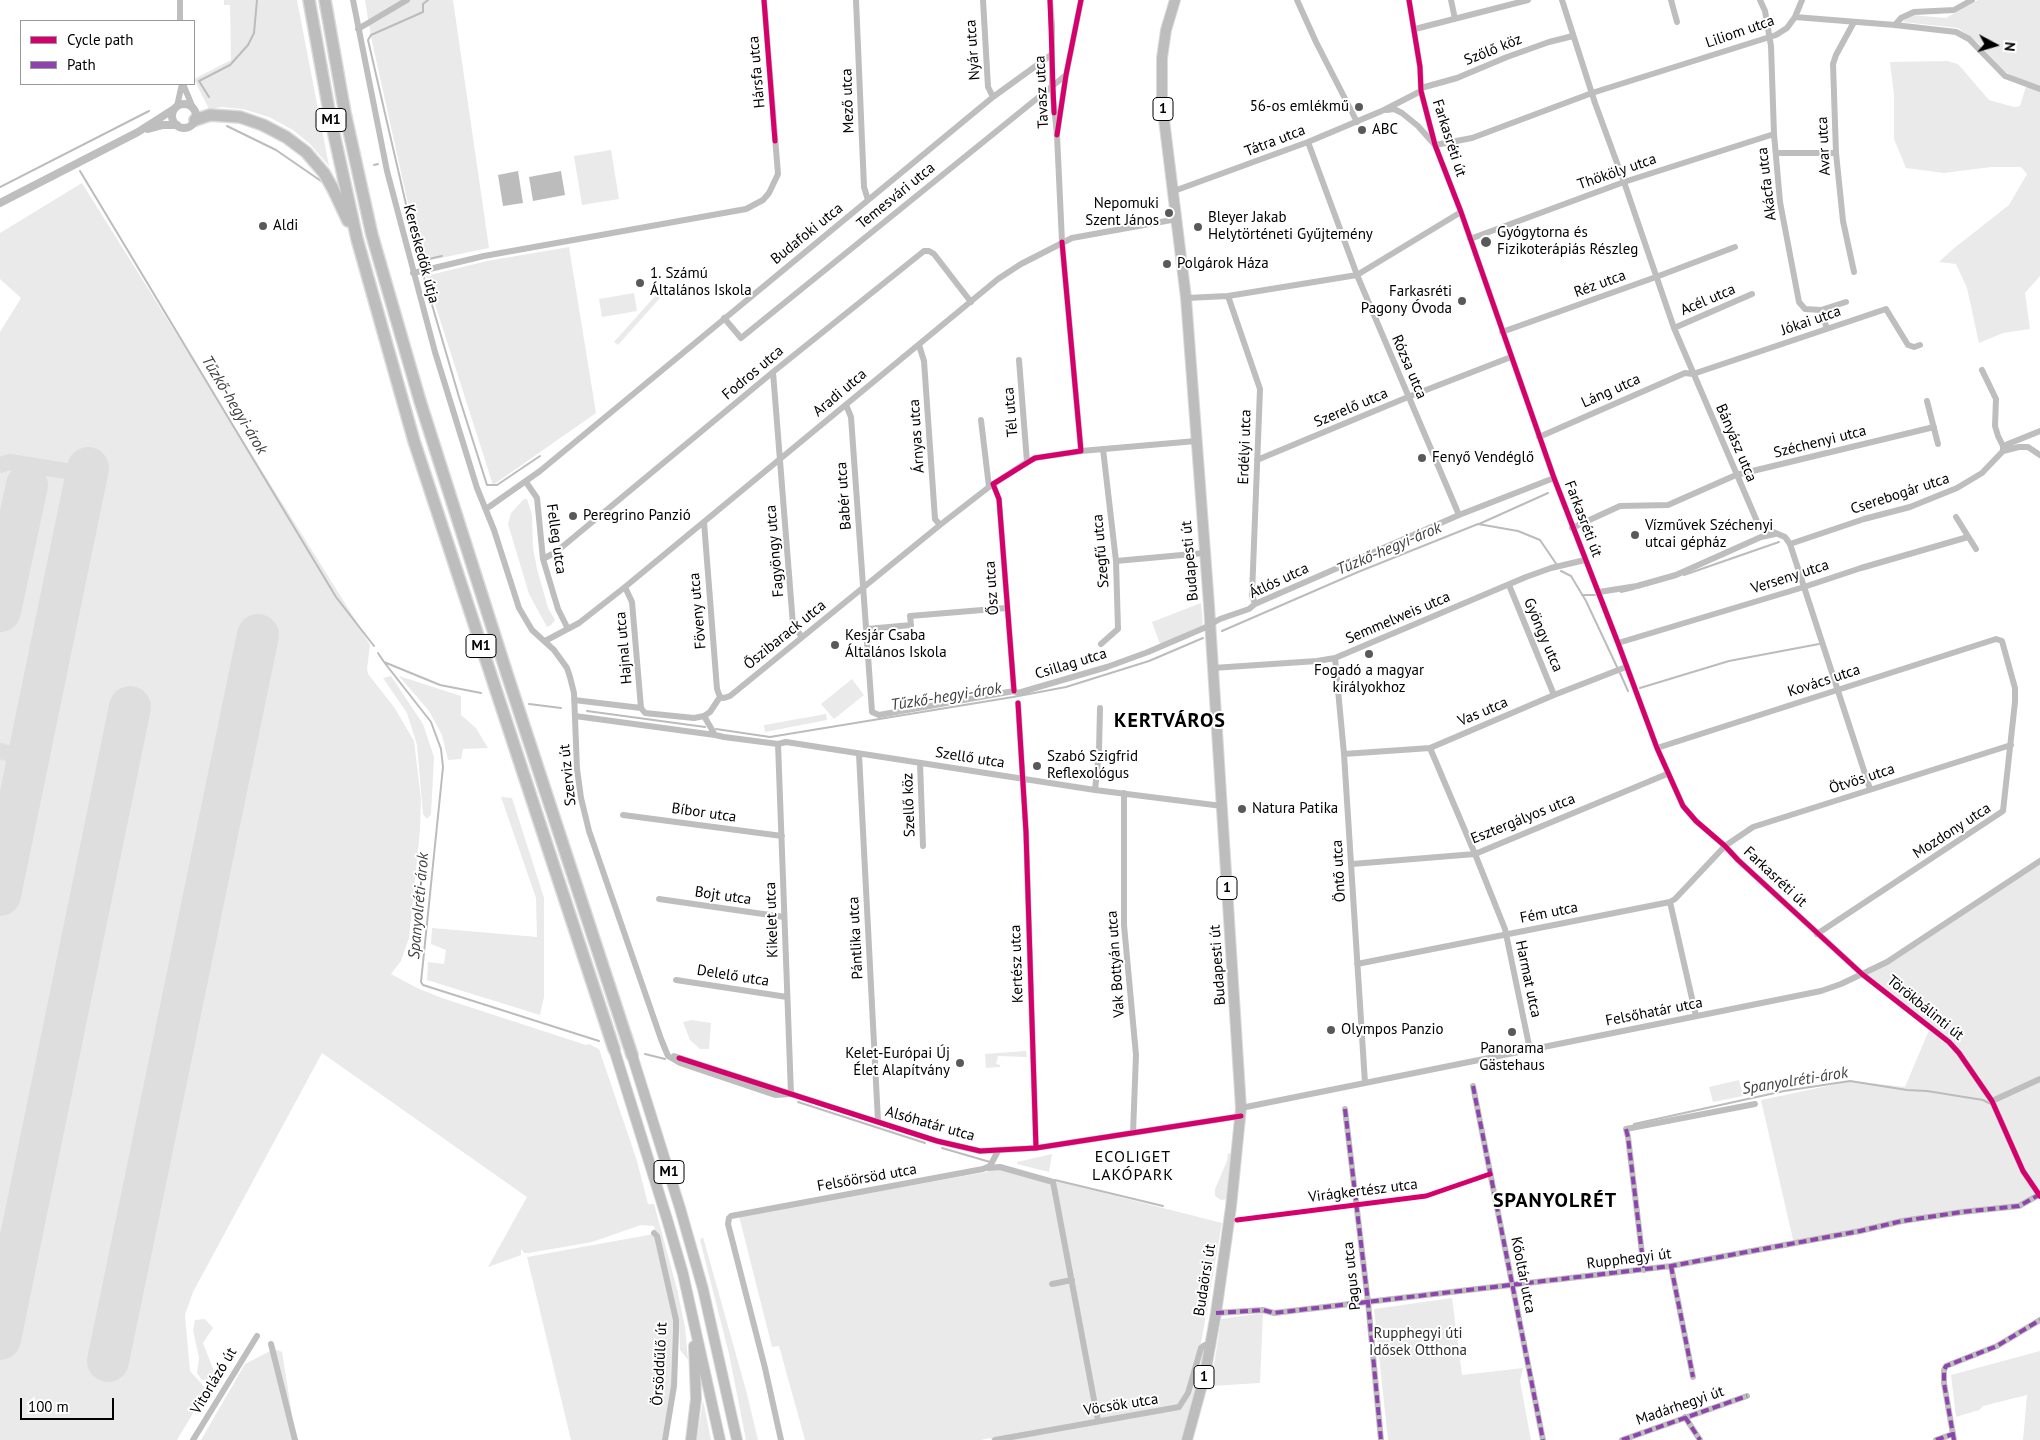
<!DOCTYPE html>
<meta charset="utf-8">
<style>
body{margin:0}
#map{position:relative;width:2040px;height:1440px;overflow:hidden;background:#fff;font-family:"PT Sans",sans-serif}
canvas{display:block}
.legend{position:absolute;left:20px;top:20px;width:175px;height:65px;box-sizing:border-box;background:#fff;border:1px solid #999;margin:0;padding:6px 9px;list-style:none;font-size:15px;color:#000}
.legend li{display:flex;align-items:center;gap:10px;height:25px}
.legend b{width:25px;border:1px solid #999}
.north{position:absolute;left:1970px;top:20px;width:50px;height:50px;-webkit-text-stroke:4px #fff;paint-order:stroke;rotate:96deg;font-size:14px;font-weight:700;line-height:20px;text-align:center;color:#000}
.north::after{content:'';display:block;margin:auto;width:18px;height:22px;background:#000;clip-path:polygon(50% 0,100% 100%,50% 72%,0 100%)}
.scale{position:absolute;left:20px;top:1398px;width:94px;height:22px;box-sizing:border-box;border:2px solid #000;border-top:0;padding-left:6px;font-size:15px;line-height:18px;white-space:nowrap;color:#000;-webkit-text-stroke:4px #fff;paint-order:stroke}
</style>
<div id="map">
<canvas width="2040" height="1440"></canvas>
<ul class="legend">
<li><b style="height:6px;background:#d6006c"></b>Cycle path</li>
<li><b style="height:6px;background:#8e44ad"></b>Path</li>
</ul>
<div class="north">N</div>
<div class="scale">100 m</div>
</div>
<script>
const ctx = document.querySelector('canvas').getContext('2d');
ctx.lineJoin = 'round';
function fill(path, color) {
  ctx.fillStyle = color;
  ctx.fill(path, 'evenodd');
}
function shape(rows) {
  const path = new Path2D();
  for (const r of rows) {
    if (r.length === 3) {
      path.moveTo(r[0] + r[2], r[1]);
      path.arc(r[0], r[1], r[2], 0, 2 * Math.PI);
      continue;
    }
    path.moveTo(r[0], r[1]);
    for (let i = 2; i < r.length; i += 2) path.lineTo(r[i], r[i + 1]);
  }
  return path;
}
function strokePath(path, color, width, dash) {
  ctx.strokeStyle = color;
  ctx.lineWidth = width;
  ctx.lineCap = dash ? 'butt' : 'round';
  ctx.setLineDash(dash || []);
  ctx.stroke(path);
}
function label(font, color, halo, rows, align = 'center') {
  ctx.font = font + ' "PT Sans",sans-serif';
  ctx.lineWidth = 4;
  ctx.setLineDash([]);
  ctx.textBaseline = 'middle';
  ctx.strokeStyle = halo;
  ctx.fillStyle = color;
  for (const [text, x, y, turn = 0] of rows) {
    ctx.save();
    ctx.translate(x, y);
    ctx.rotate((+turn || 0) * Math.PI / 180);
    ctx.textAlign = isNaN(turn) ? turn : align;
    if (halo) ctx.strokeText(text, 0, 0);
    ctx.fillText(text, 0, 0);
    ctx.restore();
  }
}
fill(shape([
 [224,0,297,0,329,166,310,144,293,130,269,117,243,109,221,107,209,109,194,79,231,60,230,5,224,5],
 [365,0,453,0,489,248,421,262,371,37],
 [1978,0,2040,0,2040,276,2025,293,2030,329,2003,333,1979,343,1967,288,1956,264,1939,262,1953,249,2009,205,2027,174,2021,167,1991,167,1944,173,1906,168,1894,139,1894,95,1890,62,1947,61,1958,64,1989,100,2014,107,2020,106,2027,83,2018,80,2004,71,1978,43,1958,28,1902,22,1912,15,1946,18],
 [611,150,619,199,582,205,574,156],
 [82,183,353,616,370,645,367,669,368,674,394,707,414,741,421,799,420,830,409,938,401,961,391,974,417,988,442,998,586,1045,589,1044,599,1049,637,1161,648,1204,654,1204,677,1289,685,1327,688,1360,680,1350,679,1321,654,1226,641,1225,592,1242,529,1253,524,1253,521,1249,521,1255,488,1267,527,1197,322,1053,193,1292,185,1315,190,1371,207,1390,177,1440,0,1440,0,332,21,298,0,279,0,233],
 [569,247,596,413,493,485,426,276,487,261],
 [634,293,637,311,602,317,599,299],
 [656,295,660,298,618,345,614,342],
 [524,499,527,499,532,515,533,548,537,569,548,608,555,620,551,625,547,627,529,594,508,524,511,513],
 [1201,603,1203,625,1160,644,1152,622],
 [391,676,423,724,434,757,431,814,427,819,423,814,417,745,407,713,383,678],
 [399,676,461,696,461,715,476,728,488,748,463,749,461,759,448,760,442,735,429,711],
 [852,679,864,695,834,719,821,704],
 [826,714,827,720,765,732,764,725],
 [501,797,512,798,544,898,544,997,540,1015,427,980,428,962,444,964,446,950,431,944,432,928,537,937,536,898],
 [2040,861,2040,1196,2029,1202,1962,1212,1794,1244,1761,1100,1851,1081,1905,1087,1929,1030,1862,974,1887,962],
 [692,1020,711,1023,709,1049,700,1049,690,1040,683,1022],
 [1026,1051,1027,1057,998,1056,996,1064,1000,1065,1000,1067,986,1068,985,1054],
 [1739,1080,1743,1096,1713,1102,1709,1087],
 [1228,1153,1231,1154,1227,1199,1221,1200,1215,1196,1215,1189,1227,1161],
 [1052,1154,1049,1172,1017,1164,1017,1162],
 [994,1165,1222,1223,1196,1372,1203,1351,1205,1353,1181,1440,992,1440,990,1438,981,1440,805,1440,779,1346,772,1347,739,1216,987,1172],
 [654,1234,675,1322,675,1368,662,1440,571,1440,527,1257],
 [703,1237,747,1394,758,1440,746,1440,729,1354,700,1240],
 [1452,1298,1462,1375,1523,1368,1520,1381,1531,1440,1388,1440,1374,1309],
 [1263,1313,1260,1383,1211,1386,1221,1319],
 [205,1319,213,1328,203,1343,217,1379,202,1380,197,1373,199,1358,193,1330,195,1320],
 [274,1349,282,1352,296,1440,201,1440,245,1364],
 [2040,1351,2040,1440,2023,1440,2027,1395,1983,1406,1979,1410,1956,1417,1951,1375],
 [703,1400,711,1440,697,1440]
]), '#eaeaea');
fill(shape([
 [518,171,523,203,503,206,498,175],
 [561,171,565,195,533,201,529,177]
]), '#bcbcbc');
strokePath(shape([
 [209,97,199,81,230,65,248,45,254,33,257,0],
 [227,126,276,150,321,181],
 [374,165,378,164],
 [80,171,336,597,374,646],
 [0,187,149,111],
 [418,253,424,260,442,256],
 [418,256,368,40,371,35,423,12,423,4,428,0],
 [423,274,459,397,487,485,497,485,540,456],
 [1479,524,1548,493],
 [1561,571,1571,576,1586,601,1617,667],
 [1684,575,1779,542],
 [1621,592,1634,589],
 [1582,595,1595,595],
 [1222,631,1358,572,1478,524,1518,531,1540,540,1557,565],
 [378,653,384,662,440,685,481,693],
 [384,662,431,722,441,749,443,767,421,982,423,985,599,1041],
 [1620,673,1628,691],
 [1640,688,1729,661,1819,644],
 [529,704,561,708],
 [587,711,705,727],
 [716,729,770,737,1013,697,1066,687,1149,661,1203,638],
 [645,1054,665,1059],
 [798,1102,925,1143],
 [1634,1124,1784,1091,1850,1081,1907,1090,1927,1091,1983,1100,1991,1104],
 [942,1148,990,1162],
 [1055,1180,1163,1206]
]), '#bcbcbc', 2);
strokePath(shape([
 [0,465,10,462,66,471,85,482],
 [0,751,28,759]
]), '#dedede', 16);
strokePath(shape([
 [0,611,27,485],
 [0,895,88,468],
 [0,1339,130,707],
 [108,1361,258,635]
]), '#dedede', 42);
const primary = shape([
 [1175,0,1166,30,1162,58,1162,103,1186,298,1209,605,1241,1108,1231,1207,1216,1313,1205,1374,1187,1440],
 [614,1049,667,1219,683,1274,720,1440],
 [632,1055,680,1208,703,1289,737,1440],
 [691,1440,696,1399,694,1346]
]);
const motorway = shape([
 [309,0,330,116,357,239,414,441,614,1049],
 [325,0,345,113,372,235,420,401,507,674,632,1055],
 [195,120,210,115,240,117,263,125,286,137,306,152,324,173,333,189,348,221]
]);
strokePath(primary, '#dbdbdb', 12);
strokePath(motorway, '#dbdbdb', 14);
strokePath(shape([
 [180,0,180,21],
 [353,0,387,171,435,352,477,488,494,530,519,608,532,630,554,650,567,668,570,677,574,693,577,769,581,798,589,831,661,1039,668,1056,680,1063,775,1095,791,1094],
 [856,0,864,187,868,200],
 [983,0,988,87,993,97],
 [1050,0,1052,26,1052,87,1057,135,1062,242,1081,451],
 [1297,0,1316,42,1357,122],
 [1409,0,1420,67,1421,91,1435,145,1461,212,1554,478,1618,643,1657,748,1683,806,1696,821,1725,846,1738,860,1862,974,1949,1042,1959,1053,1992,1101,2023,1171,2040,1196],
 [1451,0,1455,19],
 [1562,0,1595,103,1624,182,1674,328,1759,526,1785,537,1790,544,1870,789],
 [1671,0,1677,22],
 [1760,0,1765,11,1771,46,1774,134,1780,202,1799,302,1805,309,1821,310,1846,302],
 [1795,17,1895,25,1956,32,1969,39,2005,76,2040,89],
 [1895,25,1901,18,1914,12,1954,10,1972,0],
 [358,29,407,0],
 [1415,29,1528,0],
 [183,84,193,108],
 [1421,88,1457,78,1507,57,1549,42,1573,36],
 [177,106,182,84],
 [1387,110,1394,109,1402,113,1418,126,1434,144],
 [1057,134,1066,75,1081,0],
 [1308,142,1357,275,1459,515],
 [1435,145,1472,138,1592,93,1776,35,1787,28,1795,17,1802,0],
 [1776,153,1836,153],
 [1174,191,1308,142,1384,110,1421,91],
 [1470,239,1624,182,1774,134],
 [1854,272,1843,221,1836,153,1833,64,1836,55,1854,22],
 [413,273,484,256,746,209,763,200,769,193,778,174,764,0],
 [1228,296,1260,389,1252,595,1255,604],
 [1186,298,1228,296,1357,275,1461,212],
 [1821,310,1827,329],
 [724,318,741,338,1066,75],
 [1674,328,1752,294],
 [1502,332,1656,277,1735,247],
 [919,345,924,361,935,519,940,525],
 [1019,360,1027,462],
 [1982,370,1996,399,1995,426,1998,436,2003,446],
 [773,372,793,625,802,637],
 [1927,401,1938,444],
 [846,405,851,417,872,712,879,715,1014,691,1018,693,1107,667,1148,652,1204,628,1220,619,1249,609,1255,604,1459,515,1554,478],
 [981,420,989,487],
 [1539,437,1685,373,1693,374,1886,309,1908,345,1914,347,1920,345],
 [2003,451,2019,447,2028,447,2040,455],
 [1257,460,1408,397,1511,357],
 [526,482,537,498,543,559,558,609,568,629],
 [993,484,999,499,1014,691],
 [486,509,540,471,993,97,1051,55],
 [1956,517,1976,549],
 [704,522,717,689,720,697],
 [1572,528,1620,506,1668,505,1736,475,1934,427],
 [1790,544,1864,519,1910,507,1957,488,1982,473,2003,451,2003,446,2040,431],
 [543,559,556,552,773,372,924,251,929,251,934,254,971,302],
 [1116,561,1204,553],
 [1509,585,1554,695],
 [625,587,632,602,641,708],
 [1599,592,1637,586,1676,575,1761,537,1775,534],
 [867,629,911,625,910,616,1006,608],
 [545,641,579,623,625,587,998,279,1021,264,1072,238,1177,219],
 [1618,643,1804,587,1861,568,1968,537],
 [1101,644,1118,629,1116,561,1103,449],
 [1335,658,1344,754,1365,1083],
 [1213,668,1317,661,1335,658,1526,577,1551,568,1585,560],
 [720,697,724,698,730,696,940,525,989,487,1027,462,1035,458,1081,451,1196,441],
 [574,700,641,708,645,713,694,718,704,716,710,712,720,697],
 [1018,703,1026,832,1036,1148],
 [575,716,715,735],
 [704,716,715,735,724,737,778,744,786,742,1095,790,1222,806],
 [778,744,791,1094],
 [1430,748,1475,854,1505,929,1530,1050],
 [1657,748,1996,639,2002,641,2015,688,2015,702,2003,811,1817,934],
 [859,754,878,1121],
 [1344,754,1430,748,1554,695,1626,667],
 [920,763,923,846],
 [1095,790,1099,752,1100,708],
 [1124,793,1124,925,1136,1055,1133,1133],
 [623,815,782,836],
 [1352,864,1475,854,1667,774],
 [659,899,784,917],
 [1670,902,1696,1016],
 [1357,964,1670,902,1675,899,1725,846,1753,827,2011,745],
 [676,980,787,997],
 [674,1056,937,1141,980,1151,1036,1148,1241,1116],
 [1473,1086,1543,1440],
 [1992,1101,2040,1079],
 [1241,1108,1821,991,1841,984,1887,962,2040,861],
 [1345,1109,1368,1302,1381,1440],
 [988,1168,1000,1167,1053,1182,1098,1421],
 [654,1233,657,1236,676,1320,676,1330,674,1386,665,1440],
 [1671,1266,1693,1377],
 [1644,1270,1628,1137,1626,1129,1755,1104],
 [1052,1284,1072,1280],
 [1216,1313,1263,1310,1274,1313,1671,1266,1860,1231,1902,1221,1962,1212,2019,1206,2039,1195],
 [271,1344,295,1440],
 [1685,1417,1700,1440],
 [193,1440,257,1336],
 [781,1440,765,1368,728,1224,729,1218,731,1216,983,1169,990,1166,998,1151],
 [995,1440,1179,1407,1188,1393,1201,1348,1205,1345,1210,1346],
 [1622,1440,1747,1396],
 [1936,1440,1953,1434],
 [1954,1440,1944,1383,1944,1370,1946,1366,1997,1346,2040,1320]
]), '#bebebe', 6);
strokePath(shape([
 [184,116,12],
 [148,129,163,125,177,125],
 [0,203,138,132,174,109]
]), '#bebebe', 8);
strokePath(primary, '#bdbdbd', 10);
strokePath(motorway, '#bdbdbd', 11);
strokePath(shape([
 [1473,1086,1543,1440],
 [1345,1109,1368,1302,1381,1440],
 [1626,1129,1628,1137,1644,1270],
 [1671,1266,1693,1377],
 [1216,1313,1263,1310,1274,1313,1671,1266,1860,1231,1902,1221,1962,1212,2019,1206,2039,1195],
 [1685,1417,1700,1440],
 [1622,1440,1747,1396],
 [1936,1440,1953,1434],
 [1954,1440,1944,1383,1944,1370,1946,1366,1997,1346,2040,1320]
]), '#8e44ad', 4, [8, 4]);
strokePath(shape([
 [764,0,775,141],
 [1050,0,1054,113],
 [1409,0,1420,67,1421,91,1435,145,1461,212,1554,478,1618,643,1657,748,1683,806,1696,821,1725,846,1738,860,1862,974,1949,1042,1959,1053,1992,1101,2023,1171,2040,1196],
 [1057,135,1066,75,1081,0],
 [1014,691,999,499,993,484,1035,458,1081,451,1062,242],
 [1018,703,1026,832,1036,1148],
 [679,1058,937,1141,980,1151,1036,1148,1241,1116],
 [1237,1220,1426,1196,1490,1174]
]), '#d6006c', 5);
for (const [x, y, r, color] of [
 [1359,107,5,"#595959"],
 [1362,130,5,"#595959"],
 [1169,213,5,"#595959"],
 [263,226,5,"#595959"],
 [1198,227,5,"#595959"],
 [1486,242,6,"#595959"],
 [1167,264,5,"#595959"],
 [640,283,5,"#595959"],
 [1462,301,5,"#595959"],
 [1422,458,5,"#595959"],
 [573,516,5,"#595959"],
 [1635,535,5,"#595959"],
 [835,645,5,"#595959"],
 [1369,654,5,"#595959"],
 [1037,766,5,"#595959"],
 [1242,809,5,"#595959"],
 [1331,1030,5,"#595959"],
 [1512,1032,5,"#595959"],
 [960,1063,5,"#595959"]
]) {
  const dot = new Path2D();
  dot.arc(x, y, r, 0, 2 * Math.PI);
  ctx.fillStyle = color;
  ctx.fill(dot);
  strokePath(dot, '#fff', 2);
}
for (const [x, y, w] of [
 [1163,109,20],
 [331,120,30],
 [481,646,30],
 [1227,888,20],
 [669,1172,30],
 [1204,1377,20]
]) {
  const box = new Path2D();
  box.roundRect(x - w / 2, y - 11.5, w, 23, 4);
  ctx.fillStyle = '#fff';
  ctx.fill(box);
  strokePath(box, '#000', 1);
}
label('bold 14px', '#000', null, [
 ["1",1163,109],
 ["M1",331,120],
 ["M1",481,646],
 ["1",1227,888],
 ["M1",669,1172],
 ["1",1204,1377]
]);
label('15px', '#000', '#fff', [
 ["Liliom utca",1740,32,-19],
 ["Nyár utca",973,50,-94],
 ["Szőlő köz",1493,50,-22],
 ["Hársfa utca",757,72,-95],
 ["Tavasz utca",1042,92,-93],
 ["Mező utca",848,101,-92],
 ["Farkasréti út",1449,138,72],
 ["Tátra utca",1275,141,-21],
 ["Avar utca",1824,146,-93],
 ["Thököly utca",1617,172,-19],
 ["Akácfa utca",1767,184,-97],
 ["Temesvári utca",896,196,-39],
 ["Budafoki utca",807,234,-39],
 ["Kereskedők útja",421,254,75],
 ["Réz utca",1600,284,-20],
 ["Acél utca",1708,300,-23],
 ["Jókai utca",1811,321,-19],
 ["Rózsa utca",1409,367,67],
 ["Fodros utca",753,373,-40],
 ["Láng utca",1611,391,-24],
 ["Aradi utca",840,393,-40],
 ["Szerelő utca",1351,408,-23],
 ["Tél utca",1011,412,-95],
 ["Árnyas utca",917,436,-94],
 ["Széchenyi utca",1820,442,-14],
 ["Bányász utca",1736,443,67],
 ["Erdélyi utca",1245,447,-88],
 ["Cserebogár utca",1900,494,-18],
 ["Babér utca",844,496,-94],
 ["Farkasréti út",1583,519,69],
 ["Felleg utca",556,539,82],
 ["Fagyöngy utca",775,551,-95],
 ["Szegfű utca",1101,551,-95],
 ["Budapesti út",1190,561,-95],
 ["Verseny utca",1790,577,-18],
 ["Átlós utca",1279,581,-25],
 ["Ősz utca",992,588,-94],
 ["Föveny utca",698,611,-95],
 ["Semmelweis utca",1398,618,-23],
 ["Őszibarack utca",785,635,-39],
 ["Gyöngy utca",1543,635,67],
 ["Hajnal utca",624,648,-95],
 ["Csillag utca",1071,664,-17],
 ["Kovács utca",1824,681,-18],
 ["Vas utca",1483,712,-23],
 ["Szellő utca",970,758,9],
 ["Szerviz út",568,775,-96],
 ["Ötvös utca",1862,779,-18],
 ["Szellő köz",909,805,-92],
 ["Bíbor utca",704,813,8],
 ["Esztergályos utca",1523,819,-22],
 ["Mozdony utca",1952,831,-33],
 ["Öntő utca",1339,871,-93],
 ["Farkasréti út",1775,877,43],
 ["Bojt utca",723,896,8],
 ["Fém utca",1549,913,-11],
 ["Kikelet utca",772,920,-92],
 ["Pántlika utca",856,938,-93],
 ["Kertész utca",1017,964,-92],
 ["Vak Bottyán utca",1116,964,-94],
 ["Budapesti út",1218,965,-94],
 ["Delelő utca",733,976,9],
 ["Harmat utca",1528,979,78],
 ["Törökbálinti út",1925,1008,39],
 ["Felsőhatár utca",1654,1012,-11],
 ["Alsóhatár utca",930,1124,16],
 ["Felsőörsöd utca",867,1178,-10],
 ["Virágkertész utca",1363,1191,-7],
 ["Rupphegyi út",1629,1259,-7],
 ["Kőoltár utca",1523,1275,79],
 ["Pagus utca",1352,1276,-96],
 ["Budaörsi út",1205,1280,-81],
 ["Örsöddűlő út",660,1364,-87],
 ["Vitorlázó út",214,1381,-59],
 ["Vöcsök utca",1121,1405,-9],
 ["Madárhegyi út",1680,1406,-19]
]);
label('15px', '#000', '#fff', [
 ["56-os emlékmű",1349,107,"right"],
 ["ABC",1372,130],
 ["Nepomuki",1159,204,"right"],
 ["Szent János",1159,221,"right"],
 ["Bleyer Jakab",1208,218],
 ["Helytörténeti Gyűjtemény",1208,235],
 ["Aldi",273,226],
 ["Gyógytorna és",1497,233],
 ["Fizikoterápiás Részleg",1497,250],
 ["Polgárok Háza",1177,264],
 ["1. Számú",650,274],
 ["Általános Iskola",650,291],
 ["Farkasréti",1452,292,"right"],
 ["Pagony Óvoda",1452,309,"right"],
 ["Fenyő Vendéglő",1432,458],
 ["Peregrino Panzió",583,516],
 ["Vízművek Széchenyi",1645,526],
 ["utcai gépház",1645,543],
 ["Kesjár Csaba",845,636],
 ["Általános Iskola",845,653],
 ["Fogadó a magyar",1369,671,"center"],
 ["királyokhoz",1369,688,"center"],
 ["Szabó Szigfrid",1047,757],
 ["Reflexológus",1047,774],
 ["Natura Patika",1252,809],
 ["Olympos Panzio",1341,1030],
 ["Panorama",1512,1049,"center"],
 ["Gästehaus",1512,1066,"center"],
 ["Kelet-Európai Új",950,1054,"right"],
 ["Élet Alapítvány",950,1071,"right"]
], 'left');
label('15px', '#2f2f2f', '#fff', [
 ["Rupphegyi úti",1418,1334],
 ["Idősek Otthona",1418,1351]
]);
label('italic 16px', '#404040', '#fff', [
 ["Tűzkő-hegyi-árok",234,405,59],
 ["Tűzkő-hegyi-árok",1389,549,-23],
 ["Tűzkő-hegyi-árok",946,697,-9],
 ["Spanyolréti-árok",419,906,-85],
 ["Spanyolréti-árok",1795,1081,-9]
]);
ctx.letterSpacing = '1px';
label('16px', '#000', '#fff', [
 ["ECOLIGET",1133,1157],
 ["LAKÓPARK",1133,1175]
]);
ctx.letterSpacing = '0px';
ctx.letterSpacing = '1px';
label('bold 20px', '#000', '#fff', [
 ["KERTVÁROS",1170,721],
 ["SPANYOLRÉT",1555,1201]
]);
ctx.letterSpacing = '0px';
</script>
